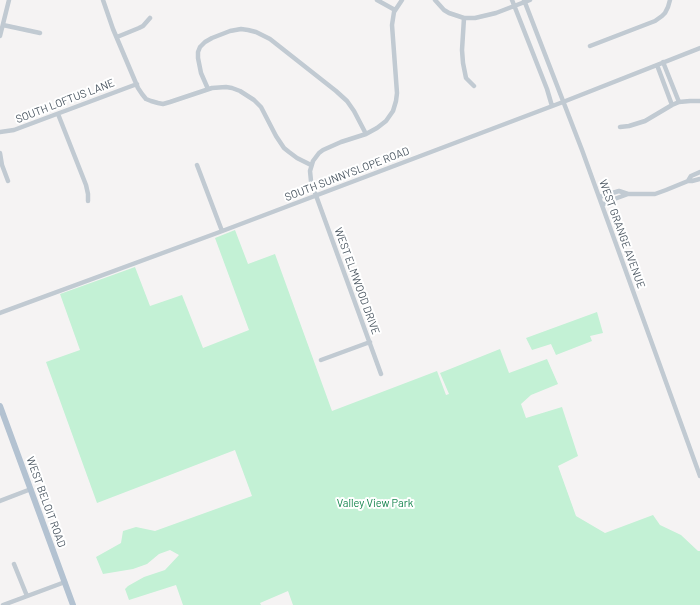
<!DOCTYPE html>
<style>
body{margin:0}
canvas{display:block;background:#f5f3f3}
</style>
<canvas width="700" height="605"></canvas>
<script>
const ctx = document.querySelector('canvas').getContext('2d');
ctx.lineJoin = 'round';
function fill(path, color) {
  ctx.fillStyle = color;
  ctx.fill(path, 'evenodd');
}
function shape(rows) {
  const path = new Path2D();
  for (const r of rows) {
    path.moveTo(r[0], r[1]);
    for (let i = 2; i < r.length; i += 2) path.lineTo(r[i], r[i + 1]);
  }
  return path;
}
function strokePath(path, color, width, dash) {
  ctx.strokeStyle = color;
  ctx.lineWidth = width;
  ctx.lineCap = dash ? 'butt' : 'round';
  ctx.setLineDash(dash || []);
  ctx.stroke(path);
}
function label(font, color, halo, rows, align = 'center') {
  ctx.font = font + ' Barlow,sans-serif';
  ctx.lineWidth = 4;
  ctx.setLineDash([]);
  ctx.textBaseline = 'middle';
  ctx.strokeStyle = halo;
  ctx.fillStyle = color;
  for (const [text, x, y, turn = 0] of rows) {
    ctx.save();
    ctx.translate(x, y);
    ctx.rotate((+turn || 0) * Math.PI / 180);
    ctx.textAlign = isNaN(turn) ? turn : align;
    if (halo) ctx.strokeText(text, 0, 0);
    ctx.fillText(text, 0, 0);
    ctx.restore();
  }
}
fill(shape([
 [235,230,248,264,275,254,332,411,437,371,446,395,449,394,440,373,500,349,509,373,547,359,558,384,531,395,521,404,526,418,562,407,578,456,558,466,576,516,605,533,653,515,660,525,681,535,698,551,700,551,700,605,293,605,288,591,260,603,261,605,183,605,176,585,129,600,125,589,128,586,144,577,165,570,179,555,170,550,159,554,147,564,133,569,103,574,96,557,121,543,123,531,136,527,155,531,252,496,235,450,97,503,46,362,80,350,60,294,135,267,150,306,182,295,203,348,249,330,215,238],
 [597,312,603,333,590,336,592,341,556,355,551,344,532,350,526,338]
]), '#c3f1d5');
strokePath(shape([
 [103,0,113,29,138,88,142,94,146,99,151,101,158,103,163,104,170,102,212,88,226,87,232,88,240,91,254,100,261,107,276,136,284,148,289,152,297,158,311,165],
 [377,0,395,10],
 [435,0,444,10,449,13,464,18,475,18,496,13,530,0],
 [512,0,547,89,552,106],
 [524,0,582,150,700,476],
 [464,18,462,50,463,63,466,78,474,86],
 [3,25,40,33],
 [0,36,9,0],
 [117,37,139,28,143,26,150,18],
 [590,46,655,21,662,16,665,13,668,7,670,0],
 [663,62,679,102],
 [657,65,672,105],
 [208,89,201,73,198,58,198,52,200,47,205,42,212,38,230,31,241,29,248,30,256,32,270,39,336,91,347,101,354,111,366,134],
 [58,114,86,185,88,194,88,201],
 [620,127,629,126,645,121,672,105,679,102,690,101,700,101],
 [0,132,14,130,137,84],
 [0,153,2,165,8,181],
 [197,165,222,231],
 [688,181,691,176,700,172],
 [599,197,619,191,628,194,655,194,666,190,688,181,692,181,700,179],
 [602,205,609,201,628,194],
 [0,313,217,233,563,102,700,48],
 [321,360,370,342],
 [381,374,314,190,311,181,310,171,313,161,319,153,323,150,341,142,366,134,377,128,386,121,393,111,396,101,397,93,392,25,394,12,402,0],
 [0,501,31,489],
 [14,564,27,596],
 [3,605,65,582]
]), '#c1cad2', 4.5);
strokePath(shape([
 [0,406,73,605]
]), '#b3c2d1', 6);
label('11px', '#4a5661', '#fff', [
 ["SOUTH LOFTUS LANE",65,101,-21],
 ["SOUTH SUNNYSLOPE ROAD",347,174,-21],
 ["WEST GRANGE AVENUE",622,234,70],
 ["WEST ELMWOOD DRIVE",357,281,70],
 ["WEST BELOIT ROAD",46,502,70]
]);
label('11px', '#17864f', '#fff', [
 ["Valley View Park",375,503]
]);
</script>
